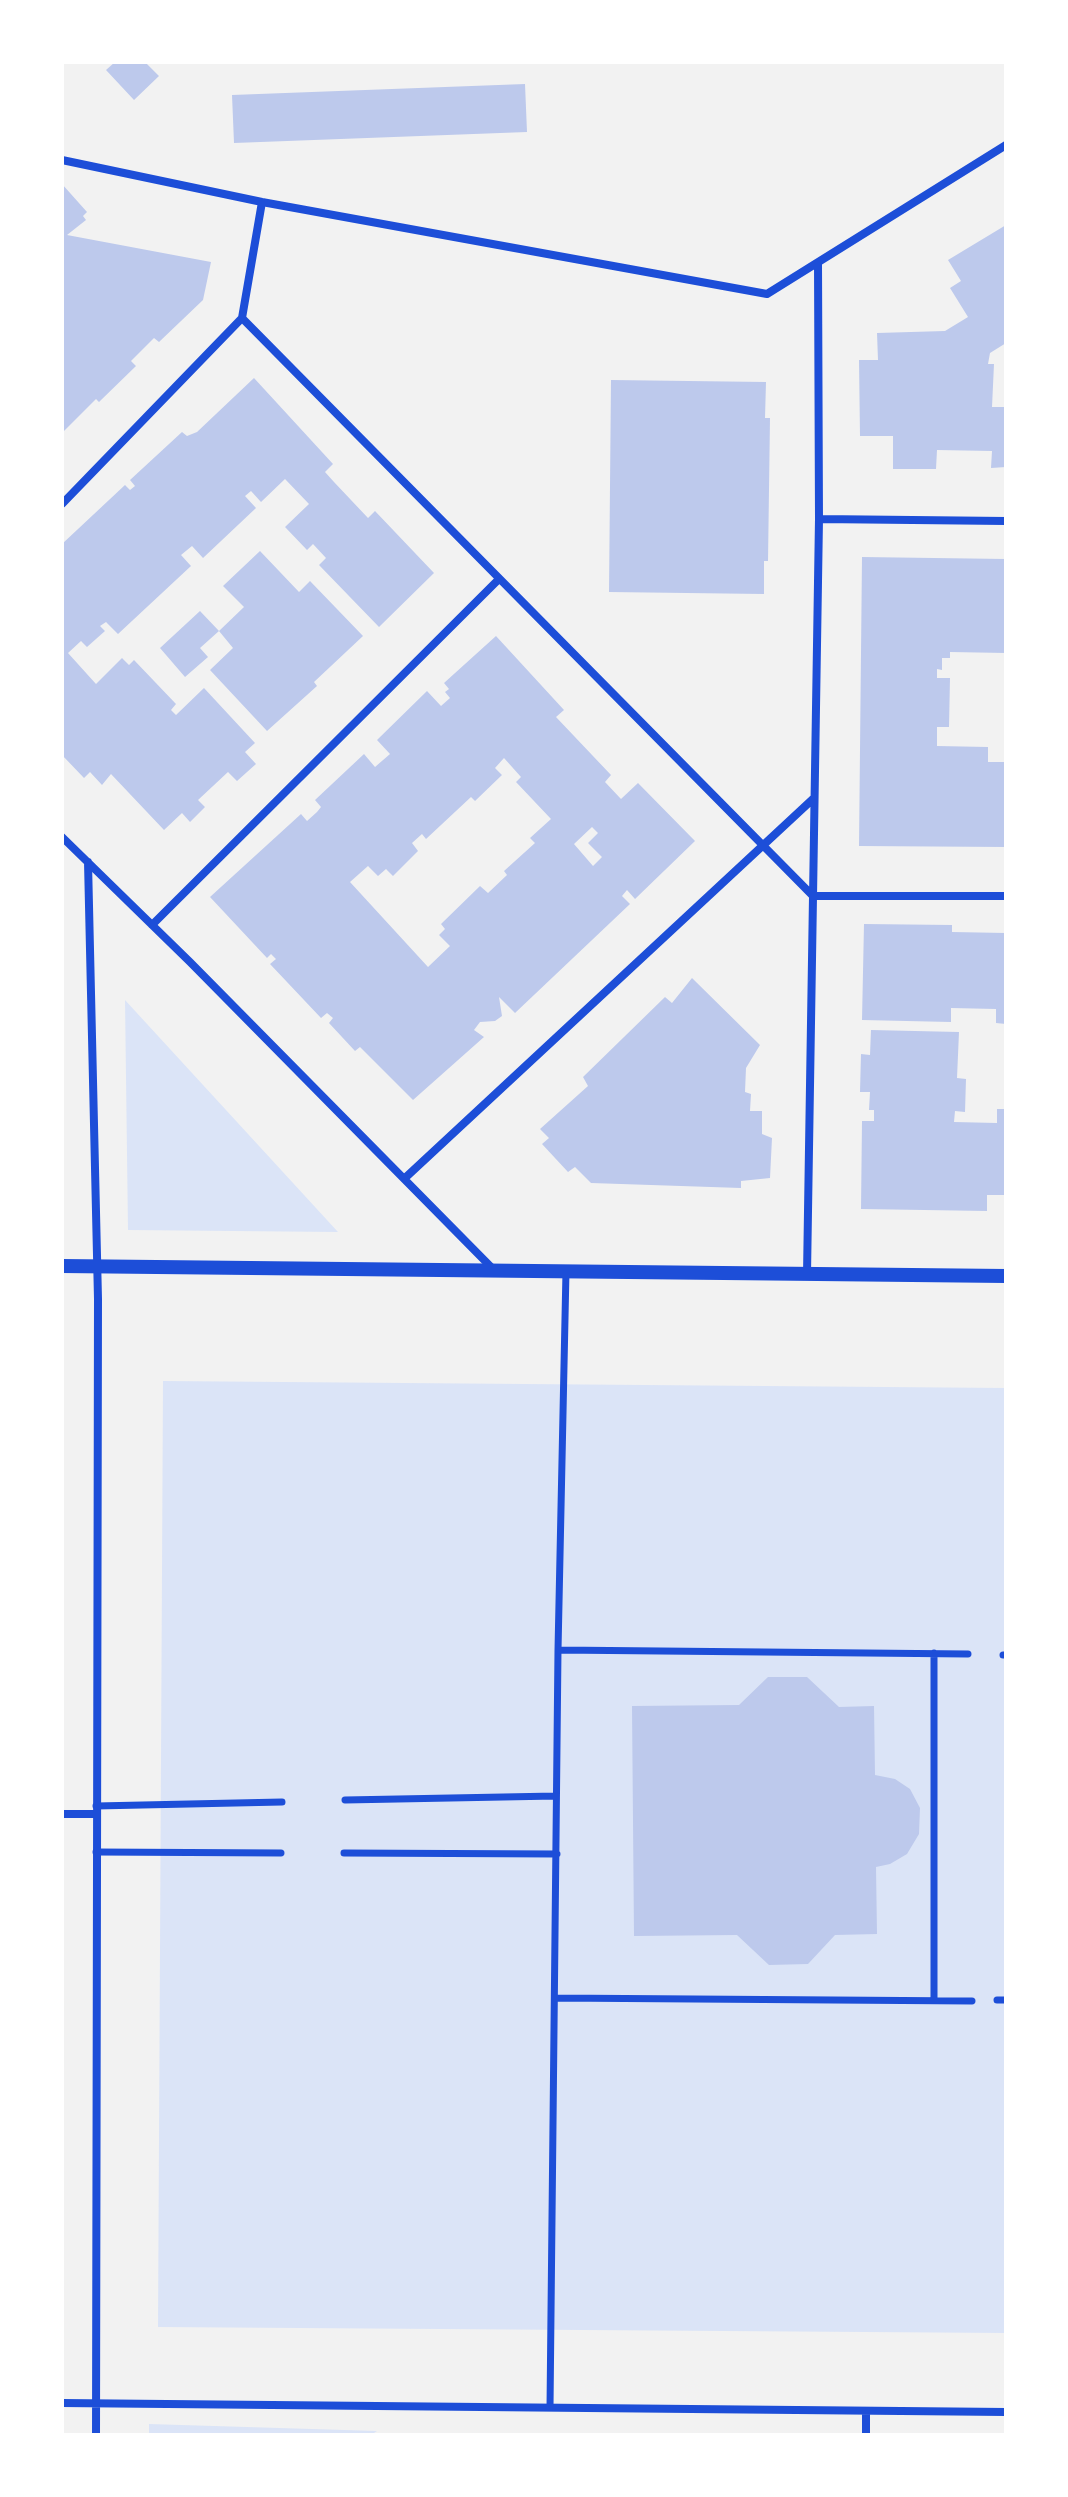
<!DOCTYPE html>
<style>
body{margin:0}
#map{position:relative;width:1068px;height:2497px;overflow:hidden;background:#f2f2f2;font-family:"Alegreya Sans",sans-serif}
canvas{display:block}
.frame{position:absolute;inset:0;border:64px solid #fff;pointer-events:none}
</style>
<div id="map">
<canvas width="1068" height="2497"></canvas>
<div class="frame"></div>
</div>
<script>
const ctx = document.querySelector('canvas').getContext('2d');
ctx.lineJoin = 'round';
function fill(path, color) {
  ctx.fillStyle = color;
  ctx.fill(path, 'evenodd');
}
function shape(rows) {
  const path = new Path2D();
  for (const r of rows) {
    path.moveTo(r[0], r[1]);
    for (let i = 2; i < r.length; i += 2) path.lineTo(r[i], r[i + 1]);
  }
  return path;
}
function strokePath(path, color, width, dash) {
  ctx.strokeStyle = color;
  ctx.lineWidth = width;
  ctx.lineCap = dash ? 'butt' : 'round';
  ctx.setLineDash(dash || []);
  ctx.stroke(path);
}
fill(shape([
 [125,1000,338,1232,128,1230],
 [163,1381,1006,1388,1006,2333,158,2327],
 [149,2424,377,2431,371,2435,149,2435]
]), '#dbe4f7');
fill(shape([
 [115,62,145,62,159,76,134,100,106,70],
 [525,84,527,132,234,143,232,95],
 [62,184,87,212,83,216,86,220,67,235,211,262,203,300,159,342,154,338,131,361,136,366,99,402,96,399,62,433],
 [1006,225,1006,343,990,353,988,364,994,364,992,407,1006,407,1006,467,991,468,992,451,937,450,936,469,893,469,893,436,860,436,859,360,878,360,877,333,945,331,968,317,950,288,961,281,948,260],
 [254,378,333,464,325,472,334,482,368,518,375,511,434,573,379,627,319,565,326,558,313,544,307,550,285,527,309,504,285,479,261,502,251,491,245,496,256,508,203,558,192,546,181,555,191,566,118,634,106,622,100,626,105,631,87,647,81,641,68,653,96,684,122,658,129,665,134,660,176,704,171,710,176,715,204,688,255,743,245,752,256,764,237,781,228,772,198,800,205,807,190,822,182,813,164,830,111,774,102,785,90,772,84,778,62,755,62,544,125,485,130,490,135,486,130,480,182,432,187,436,197,432],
 [611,380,766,382,765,418,770,418,768,561,764,561,764,594,609,592],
 [260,551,299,592,310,581,363,636,314,682,317,686,267,731,210,670,233,648,219,631,244,607,223,586],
 [862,557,1006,559,1006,653,950,652,950,658,942,658,942,670,937,669,937,678,950,678,949,727,937,727,937,746,988,747,988,762,1006,762,1006,847,859,846],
 [200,611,219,631,200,648,208,657,185,677,160,648],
 [496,636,564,710,556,717,611,775,605,782,621,799,638,783,695,841,635,899,627,890,622,896,630,904,515,1013,499,997,502,1016,495,1021,480,1022,474,1030,484,1037,413,1100,360,1047,355,1051,329,1023,333,1018,327,1013,321,1018,270,964,276,959,271,954,267,958,210,897,301,814,307,821,317,812,321,807,315,800,364,754,375,767,390,754,377,740,427,691,441,706,450,698,445,692,449,689,444,683],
 [504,758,521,777,516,782,551,819,530,838,535,843,504,871,507,875,488,893,480,886,441,924,445,929,439,935,450,946,428,967,350,882,368,866,378,876,386,869,393,876,418,851,412,843,422,834,426,839,471,797,475,801,502,775,495,768],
 [592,827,598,833,588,843,602,857,593,866,574,844],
 [864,924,952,925,952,932,1006,933,1006,1024,996,1023,996,1009,951,1008,951,1022,862,1020],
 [692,978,760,1045,746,1068,745,1092,751,1094,750,1111,762,1111,762,1134,772,1138,770,1178,741,1181,741,1188,591,1183,575,1167,568,1172,542,1144,549,1138,540,1129,588,1086,583,1077,665,997,672,1003],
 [871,1030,959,1032,957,1078,966,1079,965,1112,955,1111,954,1122,997,1123,997,1109,1006,1109,1006,1195,987,1195,987,1211,861,1209,862,1121,874,1121,874,1110,869,1110,870,1092,860,1092,861,1054,870,1055],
 [768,1677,807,1677,839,1707,874,1706,875,1775,895,1779,910,1789,920,1808,919,1834,907,1854,890,1864,876,1867,877,1934,835,1935,808,1964,769,1965,737,1935,634,1936,632,1706,739,1705]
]), '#bdc9ec');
strokePath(shape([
 [558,1650,968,1654],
 [1003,1655,1006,1655],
 [345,1800,556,1796],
 [96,1806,282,1802],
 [96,1852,281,1853],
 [344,1853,557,1854],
 [555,1998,972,2001],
 [934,2000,934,1653],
 [997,2000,1006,2000],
 [550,2407,558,1650,566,1271]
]), '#1d4ed8', 7);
strokePath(shape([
 [62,160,262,202,767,294,1006,145],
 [242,318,813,896,1006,896],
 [62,504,242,318,262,202],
 [819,519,1006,521],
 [62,837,190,962,494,1270],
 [88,862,98,1299,96,2435],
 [152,925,499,579],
 [405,1178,814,798],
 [807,1274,819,519,818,263],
 [62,1814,96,1814],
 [62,2403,1006,2412],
 [866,2411,866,2435]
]), '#1d4ed8', 8);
strokePath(shape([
 [62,1266,1006,1276]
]), '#1d4ed8', 14);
</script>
